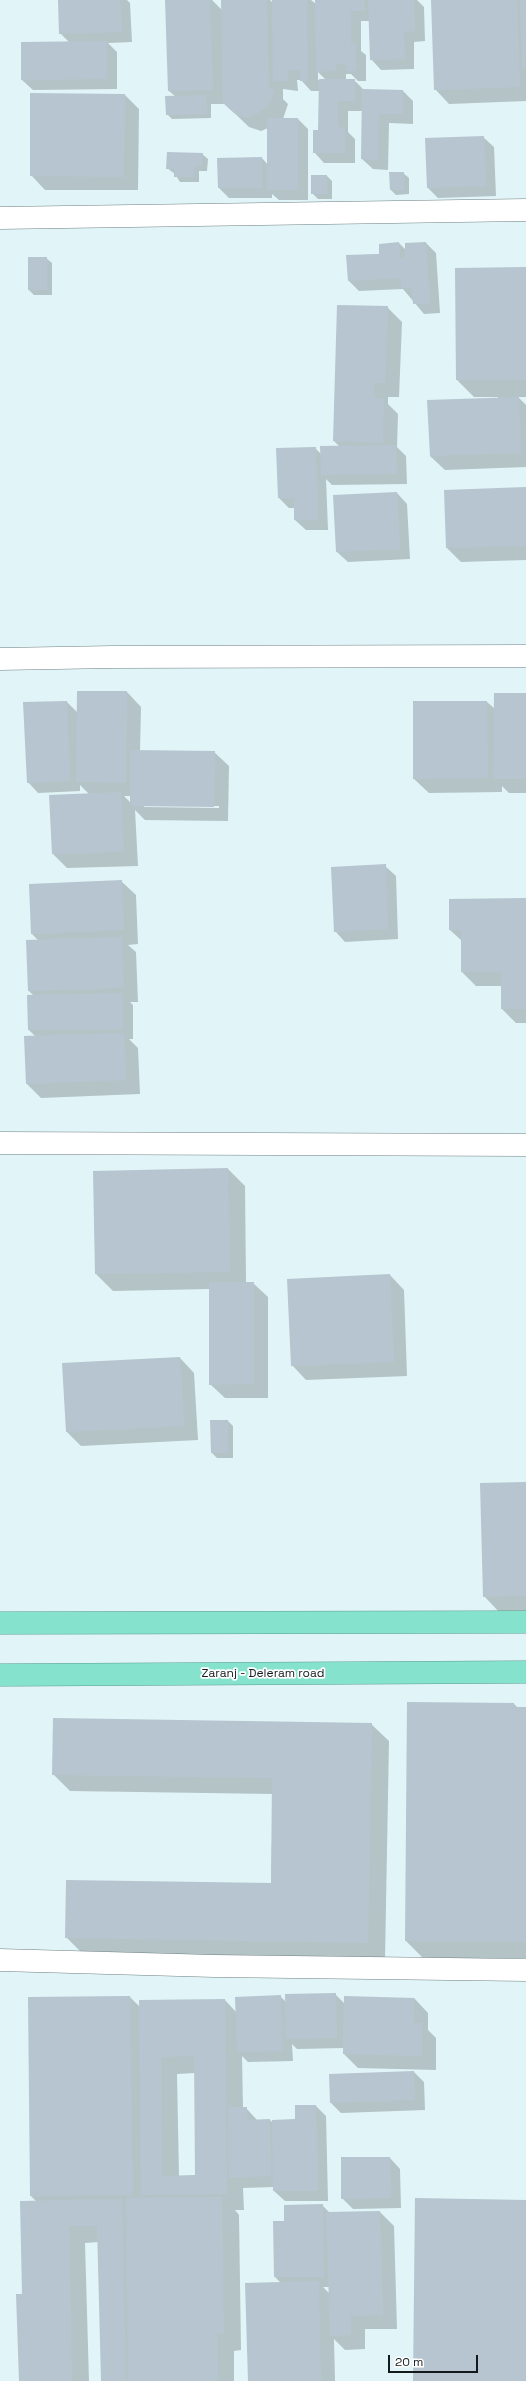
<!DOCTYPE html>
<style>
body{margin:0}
#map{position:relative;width:526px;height:2381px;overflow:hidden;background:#e1f4f7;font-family:"Space Grotesk",sans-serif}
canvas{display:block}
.scale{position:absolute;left:388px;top:2355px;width:90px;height:18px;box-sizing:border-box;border:2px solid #131a1b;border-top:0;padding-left:5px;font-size:12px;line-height:14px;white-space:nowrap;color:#131a1b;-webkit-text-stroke:3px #fff;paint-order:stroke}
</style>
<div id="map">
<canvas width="526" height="2381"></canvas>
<div class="scale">20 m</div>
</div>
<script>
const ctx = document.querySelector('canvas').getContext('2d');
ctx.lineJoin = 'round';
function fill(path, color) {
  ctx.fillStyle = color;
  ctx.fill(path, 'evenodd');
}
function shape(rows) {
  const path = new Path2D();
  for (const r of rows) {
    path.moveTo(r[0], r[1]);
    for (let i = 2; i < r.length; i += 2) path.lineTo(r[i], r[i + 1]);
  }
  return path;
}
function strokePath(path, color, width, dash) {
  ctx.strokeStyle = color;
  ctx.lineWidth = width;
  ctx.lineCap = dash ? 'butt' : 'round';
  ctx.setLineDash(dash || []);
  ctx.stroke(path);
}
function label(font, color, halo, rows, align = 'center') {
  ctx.font = font + ' "Space Grotesk",sans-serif';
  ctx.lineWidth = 3.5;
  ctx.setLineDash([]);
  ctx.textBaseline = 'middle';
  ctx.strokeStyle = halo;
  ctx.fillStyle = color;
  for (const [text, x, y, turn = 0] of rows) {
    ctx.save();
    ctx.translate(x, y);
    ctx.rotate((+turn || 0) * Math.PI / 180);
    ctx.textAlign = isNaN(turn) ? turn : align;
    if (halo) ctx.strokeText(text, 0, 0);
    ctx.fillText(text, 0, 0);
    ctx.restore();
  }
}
fill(shape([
 [59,0,127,0,130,3,132,42,108,43,117,52,117,89,33,90,22,80,69,42,60,33],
 [166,0,212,0,222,10,222,0,270,0,273,3,273,0,311,0,316,4,316,0,417,0,424,7,425,41,414,42,414,69,381,70,371,59,370,21,361,21,361,51,366,55,366,81,358,81,351,74,346,74,346,80,354,80,364,90,403,91,413,101,413,124,389,123,388,170,373,169,362,159,363,111,348,111,348,132,355,139,355,163,324,163,314,152,319,131,320,91,311,91,301,80,297,80,298,91,283,89,283,99,288,104,283,119,298,119,308,129,308,200,279,200,272,194,272,198,229,198,219,188,262,158,268,165,268,128,261,131,249,127,225,104,211,104,211,118,172,119,167,114,175,96,169,91],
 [318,72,326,80,318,80],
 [432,0,526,0,526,101,449,104,435,89],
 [125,95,139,109,138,190,45,190,31,175],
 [483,137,494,147,496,196,438,198,428,188],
 [202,154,208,159,207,171,199,171,199,182,180,182,175,174,167,168],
 [403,173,409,178,409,194,396,195,391,190],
 [327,176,332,181,332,199,318,199,312,193],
 [399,243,406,250,426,243,436,253,440,313,424,314,403,289,359,291,349,281,347,256,380,254],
 [46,258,52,263,52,295,34,295,29,290],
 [526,268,526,397,518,397,526,405,526,467,445,470,430,456,498,399,498,397,474,397,457,380,456,269],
 [387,307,402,322,399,397,388,397,388,404,398,414,397,447,406,456,407,484,332,485,326,479,328,530,306,530,295,520,295,508,289,508,279,498,315,448,322,455,340,447,334,441],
 [526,488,526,560,461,562,447,548],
 [397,493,407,504,410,559,348,562,337,552,334,496],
 [127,692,141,707,140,751,214,752,229,766,228,821,145,820,135,810,138,866,67,868,53,854,89,794,80,785,80,791,38,793,28,782,67,702,78,713],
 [124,796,131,796,131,803],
 [144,805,219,806,219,808,144,807],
 [526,694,526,793,509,793,502,786,502,792,429,793,414,779,487,702,495,709],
 [385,866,396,876,398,939,345,942,335,931],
 [121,881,136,895,138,944,128,945,136,952,138,1002,130,1002,133,1005,133,1039,129,1039,138,1048,140,1094,41,1098,27,1084,36,1037,29,1030,34,996,29,991,39,941,32,934],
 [526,899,526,1023,516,1023,502,1009,502,986,476,986,462,972,462,941,450,930],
 [228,1169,245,1186,246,1283,253,1283,268,1297,268,1398,225,1398,210,1384,210,1289,113,1291,96,1274],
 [390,1275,404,1290,407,1376,306,1380,292,1365],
 [180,1358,194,1373,198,1440,81,1446,67,1432],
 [211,1421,228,1421,233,1426,233,1458,217,1458,212,1453],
 [526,1483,526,1613,501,1614,484,1596],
 [514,1704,518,1708,526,1708,526,1958,423,1958,406,1941],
 [371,1724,389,1741,385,1959,83,1954,66,1937,271,1884,273,1794,70,1791,53,1774],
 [335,1994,345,2004,414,1998,428,2013,428,2030,436,2038,436,2070,358,2068,344,2054,344,2048,297,2049,292,2044,293,2061,248,2062,242,2056,243,2108,246,2108,257,2120,270,2120,273,2123,296,2120,316,2106,326,2116,328,2201,285,2201,274,2191,274,2187,243,2188,244,2210,235,2210,239,2215,241,2350,234,2351,234,2381,102,2381,98,2242,85,2243,89,2381,20,2381,23,2295,37,2202,31,2196,130,1997,140,2007,225,2000,236,2012,280,1996,286,2002],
 [195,2073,196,2176,179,2176,177,2074],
 [414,2072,424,2082,425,2110,341,2113,331,2103],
 [342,2158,390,2158,400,2169,401,2208,353,2209,342,2198],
 [322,2205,330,2213,380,2212,394,2226,397,2329,365,2329,365,2349,345,2350,334,2339,335,2381,249,2381,281,2283,275,2277,274,2222,285,2221],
 [323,2287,329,2287,329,2293]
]), '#0003');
fill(shape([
 [58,0,120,0,122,32,59,34],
 [165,0,210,0,213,90,168,91],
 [221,0,267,0,269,89,275,89,269,104,260,112,246,118,234,113,223,103],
 [272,0,307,0,308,81,300,81,300,70,287,70,288,81,273,81],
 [315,0,364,0,365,11,351,11,351,43,356,44,356,71,347,71,346,64,336,64,336,71,316,72],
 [368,0,414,0,415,31,404,32,405,59,370,60],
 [431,0,517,0,520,87,434,90],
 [520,0,526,0,526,68,522,68],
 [107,41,107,79,21,80,21,42],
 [319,79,355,79,355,101,338,101,338,127,345,128,345,153,313,153,313,130,318,130],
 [362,89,403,90,403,114,379,114,378,160,361,159],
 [30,93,125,94,124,177,30,176],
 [206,95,207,114,166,115,165,96],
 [267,118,298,118,298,190,267,190],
 [484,136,486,186,427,188,425,138],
 [167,152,203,153,202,166,194,166,194,177,174,177,174,169,166,169],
 [262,157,262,188,218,188,217,158],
 [389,172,404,172,404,190,390,190],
 [311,175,327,175,327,194,311,194],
 [399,242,400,258,405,258,405,243,426,242,430,303,413,304,412,288,401,288,401,278,348,281,346,255,379,254,379,244],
 [28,257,47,257,47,290,28,290],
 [526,267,526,380,456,380,455,268],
 [337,305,388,306,385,383,374,383,374,398,384,399,383,443,333,441],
 [519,397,521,453,430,456,427,400],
 [396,445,397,474,321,475,320,446],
 [316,447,318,520,294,520,294,498,278,498,276,448],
 [526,487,526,546,446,548,444,490],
 [397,492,400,549,336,552,333,495],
 [77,691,127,691,126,783,76,782],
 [494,693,526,693,526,779,493,779],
 [67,701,70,781,27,783,23,702],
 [413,701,487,701,488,778,413,779],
 [130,750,215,751,214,807,130,806],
 [121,792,124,852,52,854,49,795],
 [386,864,388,929,334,932,331,867],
 [122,880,124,930,31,934,29,884],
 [526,898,526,1009,501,1009,501,972,461,972,461,930,449,930,449,899],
 [122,937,124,988,28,991,26,940],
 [123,993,123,1029,28,1030,27,995],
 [124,1033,126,1080,26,1084,24,1036],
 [228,1168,230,1272,95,1274,93,1171],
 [390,1274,394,1362,291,1366,287,1279],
 [209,1282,254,1282,254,1384,209,1385],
 [180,1357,184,1426,66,1432,62,1363],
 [210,1420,228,1420,228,1453,211,1453],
 [526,1482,526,1596,483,1597,480,1483],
 [407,1702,514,1703,514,1707,526,1707,526,1942,405,1941],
 [53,1718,372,1723,368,1943,65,1938,66,1880,271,1883,272,1778,52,1775],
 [336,1993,337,2038,286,2039,285,1994],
 [281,1995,283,2051,237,2052,235,1997],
 [130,1996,133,2195,30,2196,28,1997],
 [344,1996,414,1998,414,2023,422,2023,422,2056,343,2054],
 [225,1999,227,2194,141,2195,139,2000],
 [194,2056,195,2175,162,2176,161,2057],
 [414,2071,415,2100,330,2103,329,2074],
 [295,2105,316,2105,318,2191,273,2191,272,2120,295,2119],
 [228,2107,247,2107,247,2120,270,2119,271,2176,229,2178],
 [341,2157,390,2157,391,2198,341,2199],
 [222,2197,224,2334,217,2334,218,2381,128,2381,126,2198],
 [415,2198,526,2200,526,2381,413,2381],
 [122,2199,126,2381,101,2381,97,2226,69,2226,72,2381,19,2381,16,2294,22,2294,20,2201],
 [323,2204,324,2277,274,2277,273,2221,284,2221,284,2205],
 [380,2211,383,2315,351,2316,351,2335,330,2336,326,2212],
 [319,2281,321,2381,248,2381,245,2283]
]), '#b6c5cf');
const minor = shape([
 [0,218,526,210],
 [0,659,113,657,526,656],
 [0,1143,526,1145],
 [0,1960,214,1966,526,1970]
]);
const highway = shape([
 [0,1623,526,1622],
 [0,1675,526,1672]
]);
strokePath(minor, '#6f8184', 23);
strokePath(highway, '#5d9d8f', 23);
strokePath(minor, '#fff', 22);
strokePath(highway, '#85e3cd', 22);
label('12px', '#131a1b', '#fff', [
 ["Zaranj - Deleram road",263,1674]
]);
</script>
